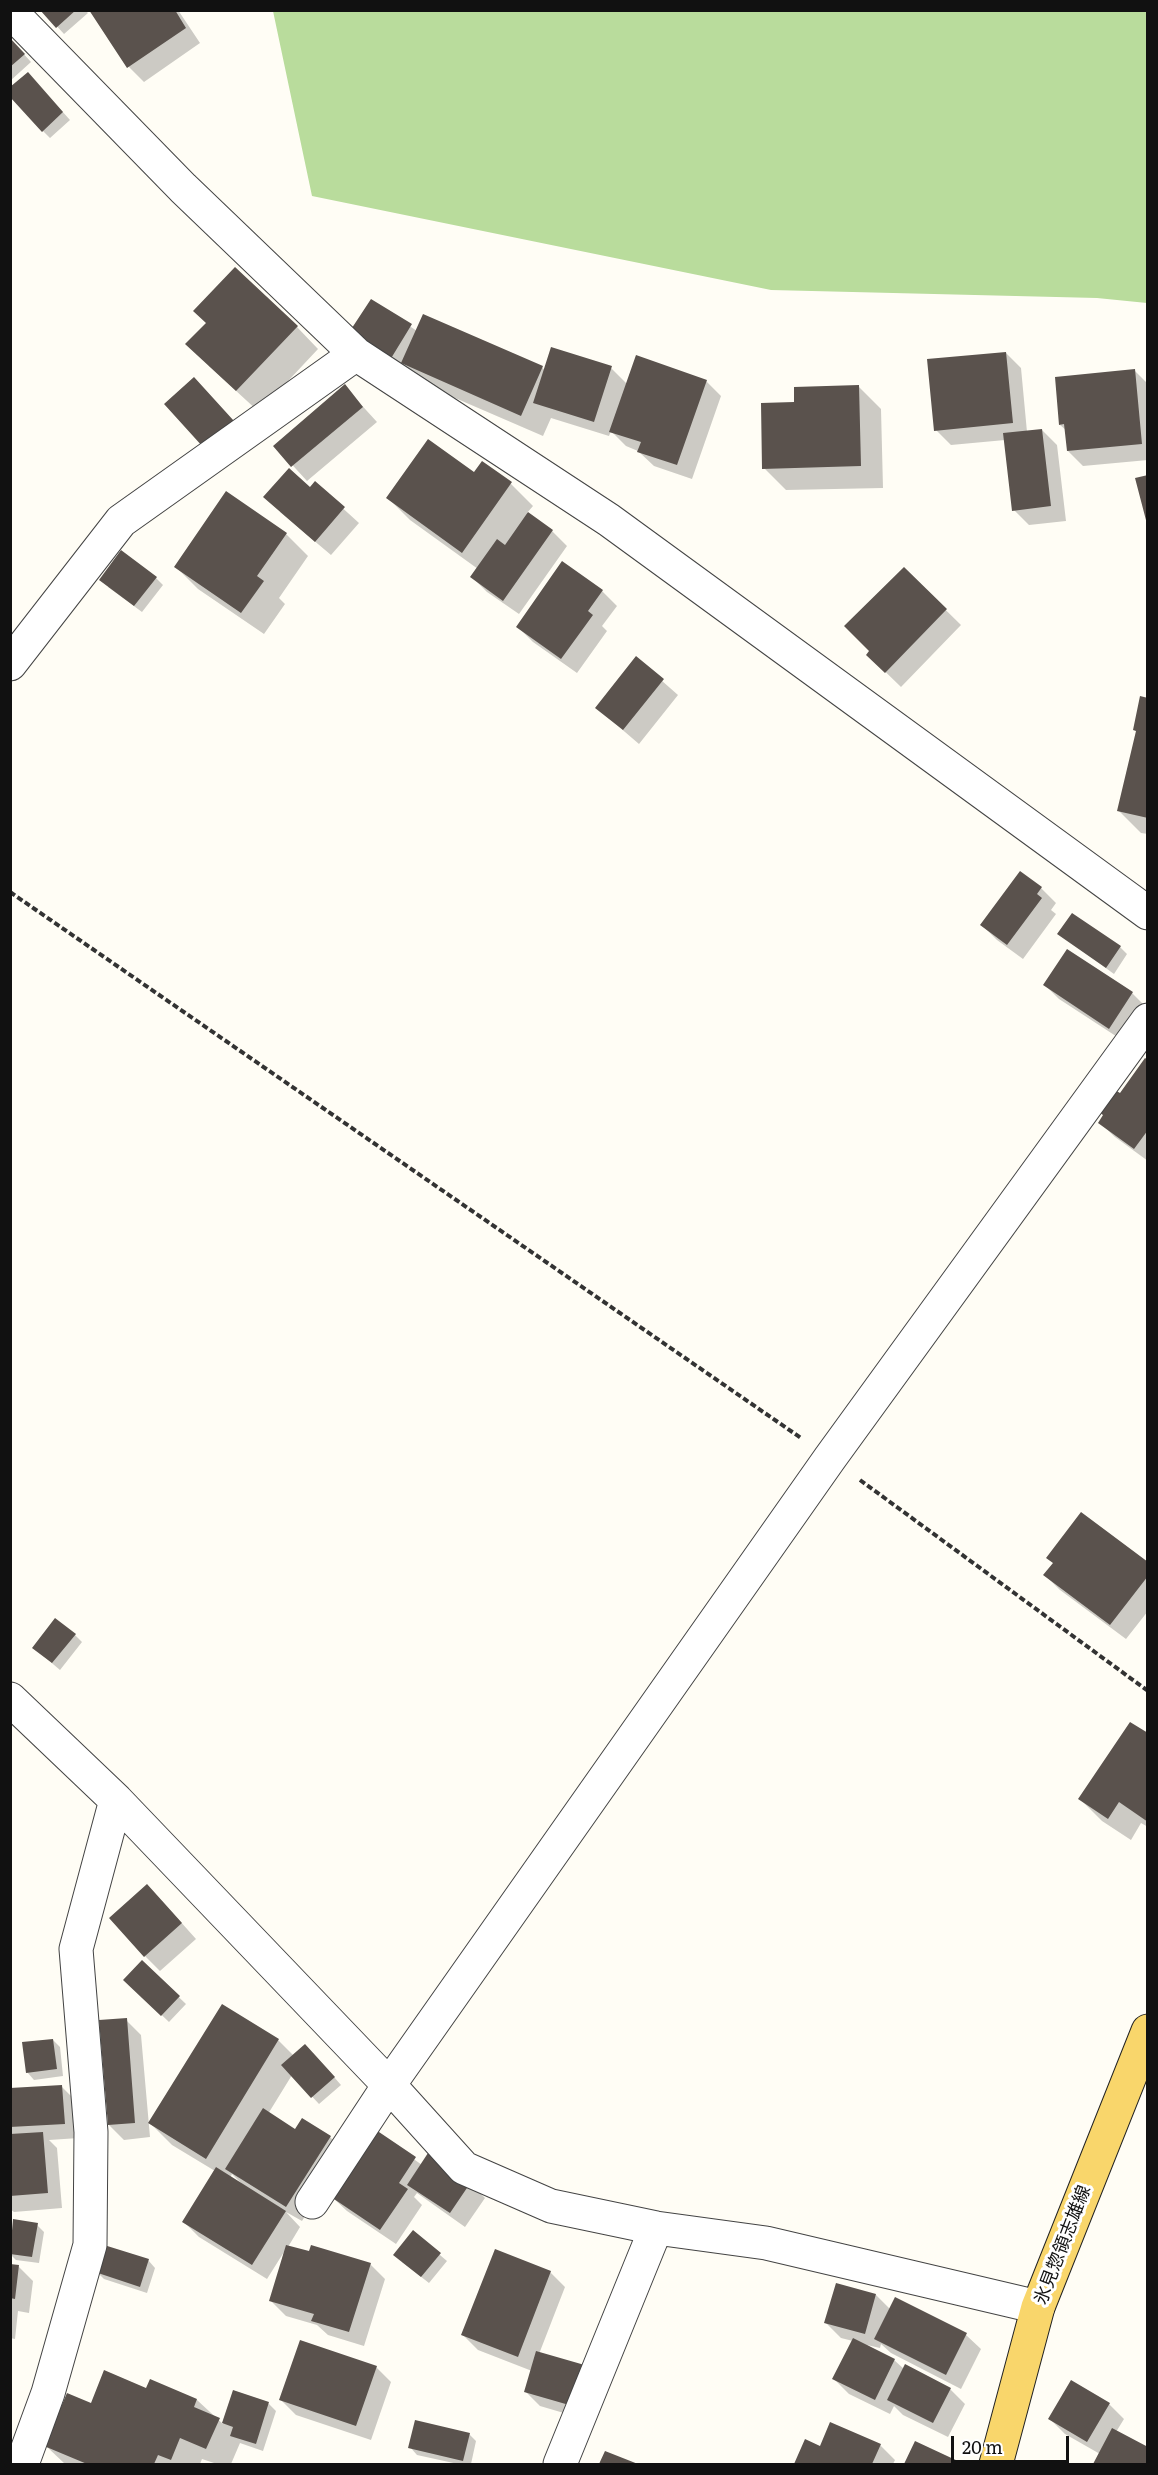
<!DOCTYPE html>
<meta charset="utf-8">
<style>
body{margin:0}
#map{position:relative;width:1158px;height:2475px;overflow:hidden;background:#fffdf5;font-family:Literata,serif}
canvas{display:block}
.frame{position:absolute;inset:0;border:12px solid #111;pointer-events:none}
.scale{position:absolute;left:951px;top:2436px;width:118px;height:27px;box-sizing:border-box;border:3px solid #111;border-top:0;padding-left:8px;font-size:18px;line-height:21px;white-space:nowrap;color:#111;-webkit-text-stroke:4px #fff;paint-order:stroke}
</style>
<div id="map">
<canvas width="1158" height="2475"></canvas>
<div class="frame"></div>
<div class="scale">20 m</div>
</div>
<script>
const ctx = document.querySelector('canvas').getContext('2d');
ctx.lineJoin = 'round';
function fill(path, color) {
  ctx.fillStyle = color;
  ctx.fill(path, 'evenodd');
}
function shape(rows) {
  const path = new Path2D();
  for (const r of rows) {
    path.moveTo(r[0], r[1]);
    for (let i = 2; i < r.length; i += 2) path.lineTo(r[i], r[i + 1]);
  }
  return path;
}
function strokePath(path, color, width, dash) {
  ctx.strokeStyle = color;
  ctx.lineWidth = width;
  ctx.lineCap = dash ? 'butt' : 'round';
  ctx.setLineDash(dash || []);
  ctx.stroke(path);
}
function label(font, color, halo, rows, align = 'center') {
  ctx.font = font + ' Literata,"Noto Sans JP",serif';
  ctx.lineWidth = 6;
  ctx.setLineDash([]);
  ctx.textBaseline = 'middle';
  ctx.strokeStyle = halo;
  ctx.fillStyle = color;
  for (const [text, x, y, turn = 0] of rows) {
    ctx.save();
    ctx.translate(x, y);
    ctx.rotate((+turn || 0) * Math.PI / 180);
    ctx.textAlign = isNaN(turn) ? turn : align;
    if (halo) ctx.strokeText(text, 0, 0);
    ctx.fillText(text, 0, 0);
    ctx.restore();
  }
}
fill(shape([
 [273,11,1147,11,1147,303,1097,298,771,290,312,196]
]), '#b9dc9c');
fill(shape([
 [42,10,85,10,88,13,64,34],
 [91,10,178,10,200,43,144,82,129,67],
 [10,39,31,62,10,81],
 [35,81,70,120,50,138,43,131],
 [372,301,417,331,542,367,545,371,611,368,627,384,706,381,721,396,692,479,654,466,638,451,626,446,611,431,609,436,551,418,543,436,425,385,409,369,405,374,365,349],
 [207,324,297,327,318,349,259,412,209,366],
 [1006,353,1021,368,1027,432,1042,430,1057,445,1066,521,1029,525,1014,510,1005,440,951,445,936,430],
 [1134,370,1148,384,1148,460,1083,466,1068,451,1067,431,1060,425],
 [345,387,377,422,307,481,275,446],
 [859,387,881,409,883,488,786,490,764,468,796,403],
 [475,474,511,484,533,506,527,513,552,531,567,546,519,614,487,592,472,577,478,569,410,520,388,498],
 [315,483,359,523,331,555,280,512],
 [286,534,308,556,279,598,285,604,264,634,198,589,176,567],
 [904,569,961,625,901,687,868,655],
 [156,578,163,585,142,612,108,587],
 [602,591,617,606,602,626,607,631,577,673,533,642,518,627],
 [636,658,678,695,639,744,597,708],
 [1148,699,1148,834,1141,833,1119,811],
 [1041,888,1056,903,1051,910,1056,914,1023,959,997,940,982,925],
 [1059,934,1120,947,1127,954,1114,974],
 [1045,985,1132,993,1147,1008,1125,1042,1059,999],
 [1148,1062,1148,1161,1115,1137,1100,1123],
 [1148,1564,1148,1611,1126,1639,1060,1590,1045,1575],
 [75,1635,82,1642,60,1670,34,1648],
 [1148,1735,1148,1827,1141,1823,1131,1840,1102,1821,1080,1799],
 [162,1901,196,1939,160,1971,145,1956],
 [142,1962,186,2004,169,2022,125,1980],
 [126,2020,141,2035,150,2137,124,2140,109,2125],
 [53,2040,60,2047,63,2076,34,2080,27,2072],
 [278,2040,294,2056,313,2053,341,2085,319,2104,292,2075,268,2114,295,2131,330,2137,345,2152,302,2221,286,2212,300,2227,288,2247,310,2253,370,2264,385,2279,364,2346,328,2335,317,2325,286,2316,271,2301,284,2252,267,2279,199,2237,184,2222,215,2171,172,2145,150,2123],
 [232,2174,242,2184,230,2178],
 [62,2087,77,2102,79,2138,49,2140,57,2148,62,2208,14,2212,10,2209,10,2090],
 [376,2132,422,2165,470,2183,485,2198,465,2227,417,2193,414,2197,422,2205,396,2244,347,2211,332,2197],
 [14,2221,37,2225,44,2232,39,2263,16,2260,10,2254],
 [413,2232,447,2261,429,2283,402,2262],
 [148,2260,155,2268,147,2293,104,2279,97,2272],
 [10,2265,18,2266,33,2281,29,2313,18,2311,15,2339,10,2338],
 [550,2272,565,2287,539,2354,591,2421,540,2406,525,2391,532,2371,478,2350,463,2335],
 [876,2295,891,2310,896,2299,966,2335,981,2349,961,2389,891,2353,881,2344,880,2348,867,2345,894,2360,904,2369,950,2389,965,2404,948,2437,903,2415,894,2406,890,2414,849,2394,834,2379,853,2341,841,2338,826,2323],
 [376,2367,391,2382,371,2440,296,2415,281,2400],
 [151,2381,197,2400,223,2424,234,2392,269,2404,276,2411,263,2451,240,2443,231,2464,217,2464,202,2459,200,2464,65,2464,46,2446,92,2405,147,2390],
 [1109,2404,1124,2419,1116,2432,1148,2448,1148,2464,1094,2464,1100,2454,1065,2434,1050,2419],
 [469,2434,476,2441,471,2464,458,2464,417,2455,410,2447],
 [806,2441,821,2448,880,2445,895,2460,893,2464,796,2464],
 [916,2443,959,2463,961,2464,905,2464]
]), '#0003');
fill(shape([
 [40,10,76,10,56,28],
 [89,10,175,10,186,28,127,68],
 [10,38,25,54,10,67],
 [28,72,63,112,42,132,10,97,10,87],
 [235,267,298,326,236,391,185,344,206,323,193,311],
 [371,299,412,324,390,360,348,334],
 [423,314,543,366,521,416,401,363],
 [551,347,612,366,594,422,533,403],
 [1006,352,1013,423,934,431,927,359],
 [636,355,707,380,677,465,637,452,641,442,609,432],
 [1135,369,1142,444,1067,451,1064,424,1059,425,1055,377],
 [194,377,234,421,203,447,164,404],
 [345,384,363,407,291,467,273,446],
 [859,385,861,466,762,469,761,403,794,402,794,387],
 [1042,429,1051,506,1012,511,1003,433],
 [428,439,474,472,482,461,512,482,462,553,386,498],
 [289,468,310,487,315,481,345,507,315,542,263,497],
 [1148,475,1148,524,1147,524,1135,478],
 [226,491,287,533,257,576,264,581,241,613,174,567],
 [528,512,553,530,503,601,470,577,497,539,505,545],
 [121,550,157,577,134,606,99,580],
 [562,561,603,590,588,611,593,615,561,659,516,627],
 [904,567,947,609,885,673,866,655,869,651,844,626],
 [636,656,664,679,623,730,595,708],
 [1140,696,1148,698,1148,818,1117,811,1136,731,1133,730],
 [1020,871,1042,887,1037,894,1042,898,1007,945,980,925],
 [1072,913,1121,946,1106,968,1057,934],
 [1067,949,1133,992,1109,1029,1043,985],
 [1145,1058,1148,1060,1148,1130,1134,1149,1098,1123,1103,1115,1099,1112,1115,1090,1120,1093],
 [1081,1512,1148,1562,1148,1576,1110,1625,1043,1575,1053,1563,1046,1558],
 [55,1618,76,1634,52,1663,32,1648],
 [1130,1722,1148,1733,1148,1822,1119,1802,1108,1819,1078,1799],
 [147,1884,182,1923,144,1957,109,1918],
 [142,1960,180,1996,161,2016,123,1980],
 [222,2004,279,2039,206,2159,148,2123],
 [127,2018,135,2123,108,2125,99,2020],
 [53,2039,57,2069,26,2073,22,2042],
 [305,2044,335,2077,311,2098,281,2065],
 [62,2085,65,2124,10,2127,10,2088],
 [263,2108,295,2129,302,2118,331,2136,286,2207,225,2169],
 [376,2130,416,2157,399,2183,408,2189,380,2230,331,2197],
 [43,2132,48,2193,10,2196,10,2134],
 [428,2153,471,2182,450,2213,407,2185],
 [216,2167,286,2211,252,2265,182,2222],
 [13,2219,38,2223,32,2257,10,2254],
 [413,2230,441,2253,421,2277,393,2255],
 [104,2245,149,2259,140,2287,95,2272],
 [286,2245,309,2251,311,2245,371,2263,349,2332,311,2321,314,2314,269,2301],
 [495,2249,551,2271,518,2357,461,2335],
 [10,2264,19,2265,15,2299,10,2298],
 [836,2283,876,2294,865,2334,824,2323],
 [895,2297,967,2333,946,2375,874,2339],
 [853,2338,895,2359,875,2400,832,2379],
 [300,2340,377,2366,356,2426,279,2400],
 [536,2351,588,2366,576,2407,524,2392],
 [905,2364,951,2388,933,2423,887,2400],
 [104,2370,146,2388,150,2379,197,2399,194,2407,220,2418,206,2449,180,2438,171,2460,158,2455,154,2464,87,2464,44,2446,67,2393,91,2403],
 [1071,2380,1110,2403,1087,2442,1048,2419],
 [233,2390,269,2402,256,2444,230,2436,233,2427,222,2423],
 [415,2420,470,2433,463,2461,408,2448],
 [830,2422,881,2444,872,2464,794,2464,805,2439,820,2446],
 [1112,2428,1148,2447,1148,2464,1093,2464],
 [915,2441,960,2462,959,2464,904,2464],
 [605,2451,638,2464,599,2464]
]), '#5a524d');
const street = shape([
 [10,11,183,188,356,354,609,520,1148,913],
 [10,664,121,521,356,354],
 [10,1699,116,1800,389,2085,464,2168,551,2206,656,2228,766,2243,1038,2307],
 [312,2202,389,2085,830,1458,1148,1020],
 [22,2464,48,2393,90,2245,91,2132,76,1949,116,1800],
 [560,2464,656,2228]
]);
const primary = shape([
 [996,2464,1038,2307,1148,2031]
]);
strokePath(street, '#444', 35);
strokePath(primary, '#222', 35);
strokePath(shape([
 [10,892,801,1438],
 [860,1480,1148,1691]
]), '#333', 4, [6, 3]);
strokePath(street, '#fff', 33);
strokePath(primary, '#f9d66b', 33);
label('18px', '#111', '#fff', [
 ["氷見惣領志雄線",1063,2245,-69]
]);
</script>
